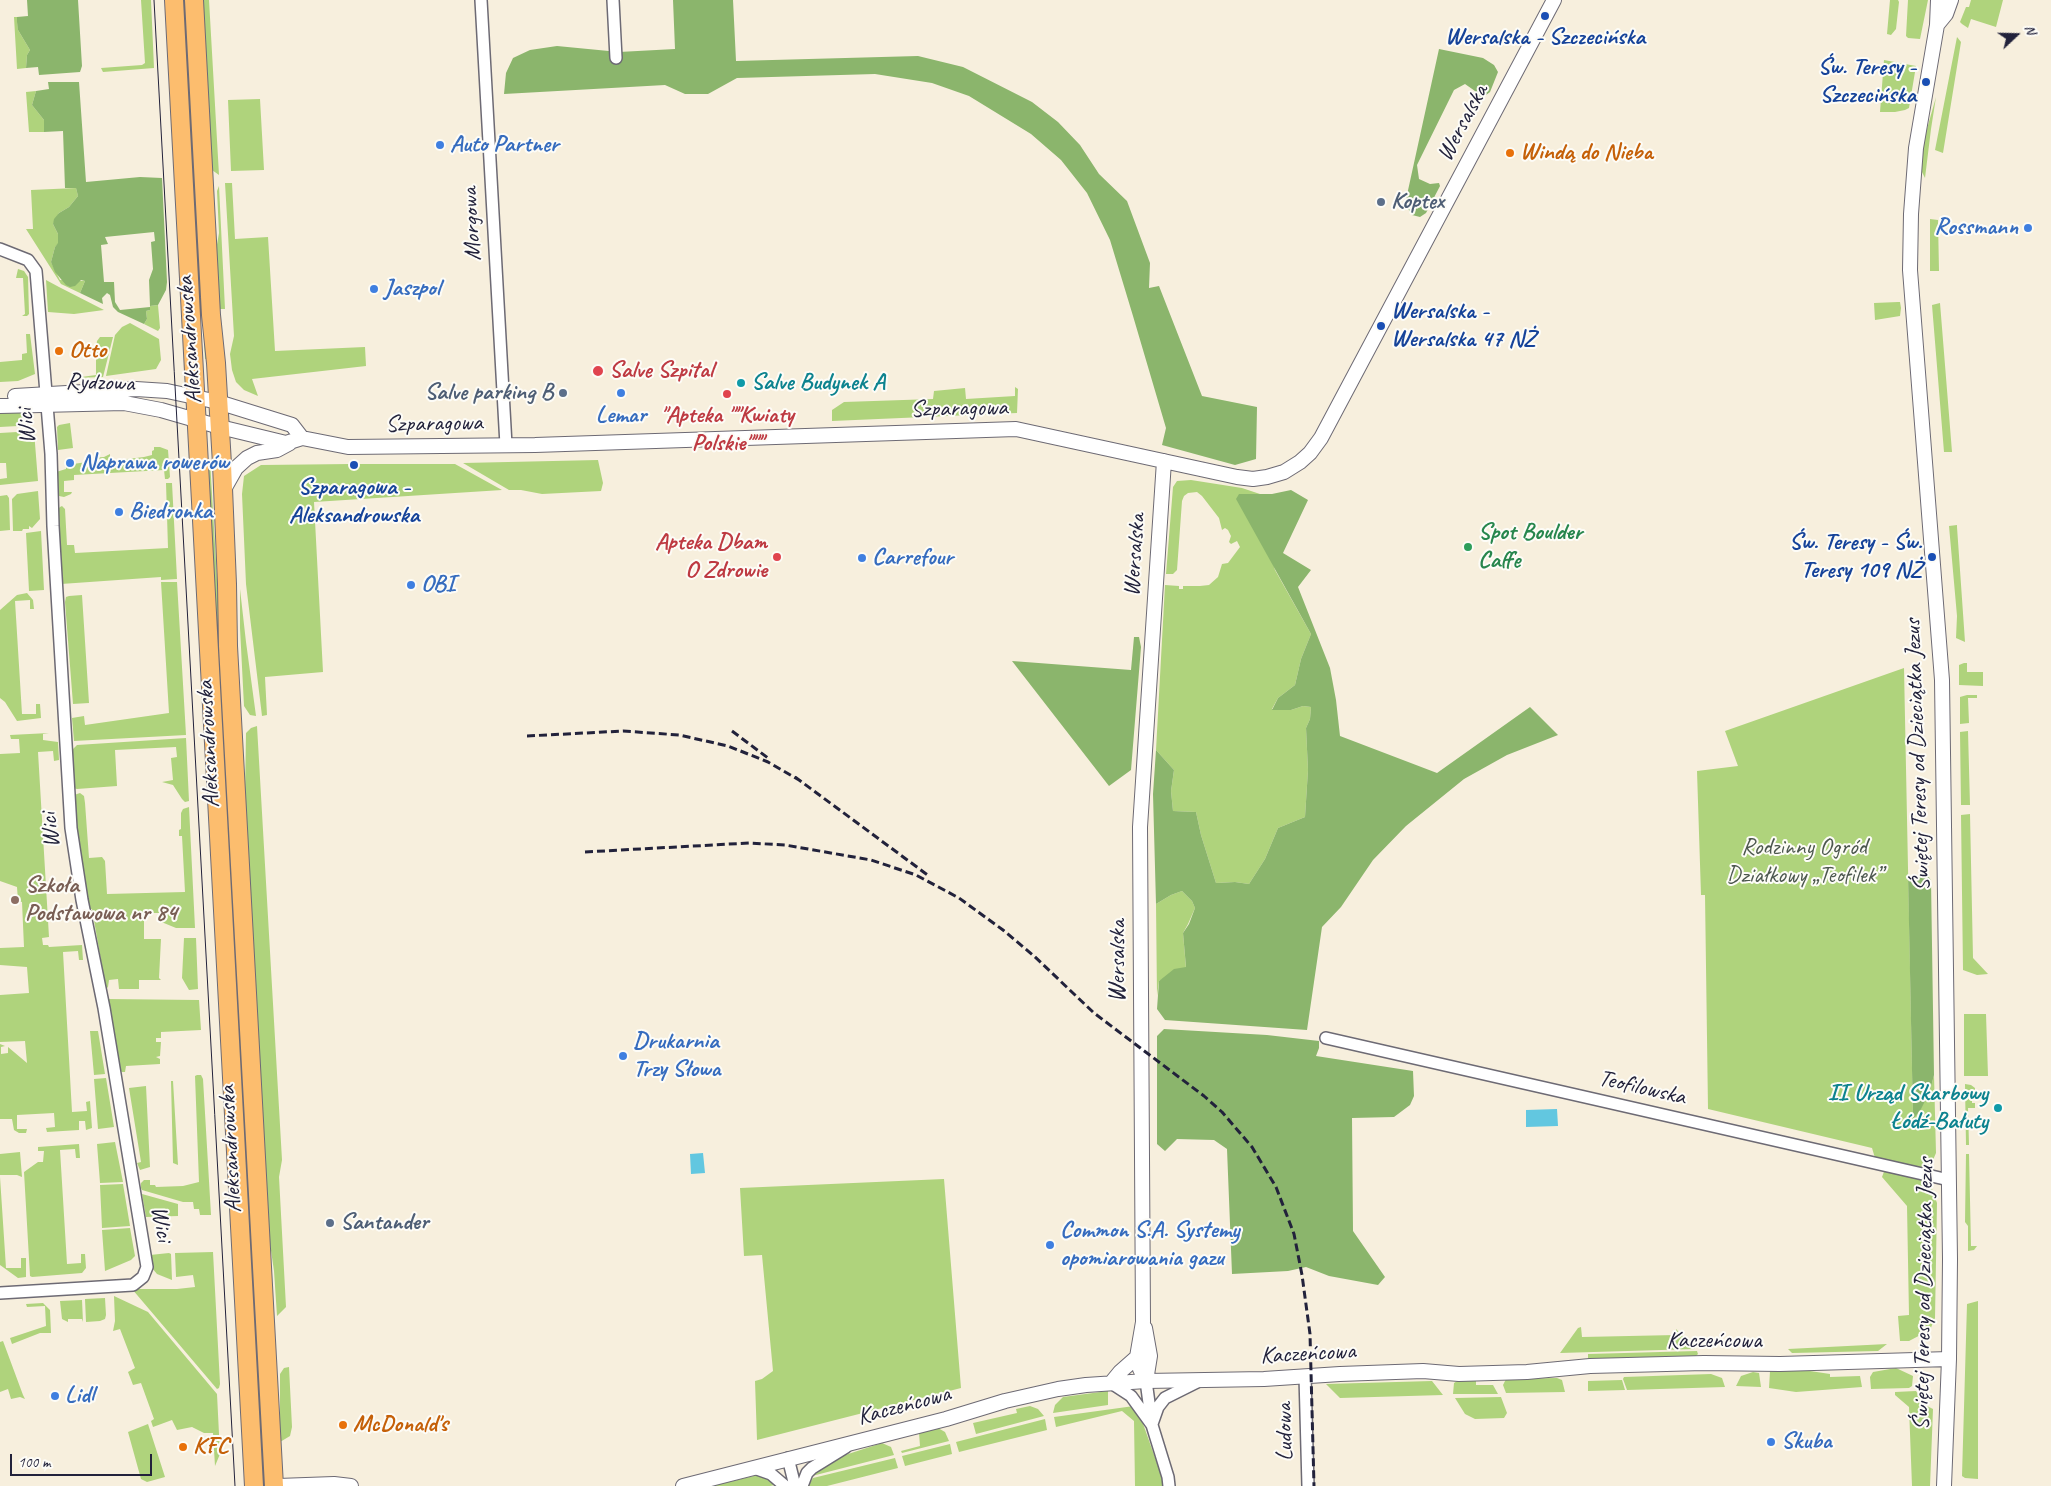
<!DOCTYPE html>
<meta charset="utf-8">
<style>
body{margin:0}
#map{position:relative;width:2051px;height:1486px;overflow:hidden;background:#f7efdd;font-family:Caveat,sans-serif}
canvas{display:block}
.north{position:absolute;left:1991px;top:10px;width:50px;height:50px;-webkit-text-stroke:4px #fdfcf7;paint-order:stroke;rotate:69deg;font-size:14px;font-weight:700;line-height:20px;text-align:center;color:#22223b}
.north::after{content:'';display:block;margin:auto;width:18px;height:22px;background:#22223b;clip-path:polygon(50% 0,100% 100%,50% 72%,0 100%)}
.scale{position:absolute;left:10px;top:1454px;width:142px;height:22px;box-sizing:border-box;border:2px solid #22223b;border-top:0;padding-left:6px;font-size:15px;line-height:18px;white-space:nowrap;color:#22223b;-webkit-text-stroke:4px #fdfcf7;paint-order:stroke}
</style>
<div id="map">
<canvas width="2051" height="1486"></canvas>
<div class="north">N</div>
<div class="scale">100 m</div>
</div>
<script>
const ctx = document.querySelector('canvas').getContext('2d');
ctx.lineJoin = 'round';
function fill(path, color) {
  ctx.fillStyle = color;
  ctx.fill(path, 'evenodd');
}
function shape(rows) {
  const path = new Path2D();
  for (const r of rows) {
    path.moveTo(r[0], r[1]);
    for (let i = 2; i < r.length; i += 2) path.lineTo(r[i], r[i + 1]);
  }
  return path;
}
function strokePath(path, color, width, dash) {
  ctx.strokeStyle = color;
  ctx.lineWidth = width;
  ctx.lineCap = dash ? 'butt' : 'round';
  ctx.setLineDash(dash || []);
  ctx.stroke(path);
}
function label(font, color, halo, rows, align = 'center') {
  ctx.font = font + ' Caveat,sans-serif';
  ctx.lineWidth = 4;
  ctx.setLineDash([]);
  ctx.textBaseline = 'middle';
  ctx.strokeStyle = halo;
  ctx.fillStyle = color;
  for (const [text, x, y, turn = 0] of rows) {
    ctx.save();
    ctx.translate(x, y);
    ctx.rotate((+turn || 0) * Math.PI / 180);
    ctx.textAlign = isNaN(turn) ? turn : align;
    if (halo) ctx.strokeText(text, 0, 0);
    ctx.fillText(text, 0, 0);
    ctx.restore();
  }
}
fill(shape([
 [141,0,151,0,154,68,103,72,101,68,142,65,145,63],
 [181,0,187,0,208,359,205,359,199,250,192,194],
 [203,0,209,0,219,175,212,170],
 [1890,0,1898,0,1899,2,1896,29,1891,35,1887,34],
 [1908,0,1928,0,1920,39,1908,38,1906,36],
 [1971,0,2003,0,1996,27,1971,19,1968,28,1962,24,1960,22,1966,7,1969,7],
 [14,17,17,17,18,30,30,50,27,55,26,68,17,69],
 [1957,37,1961,42,1943,153,1935,150],
 [1884,60,1916,66,1909,108,1905,110,1895,112,1880,112],
 [36,91,32,105,44,120,44,132,29,132,26,92],
 [1936,97,1931,129,1925,178,1921,170,1923,143],
 [260,99,264,170,231,171,228,100],
 [225,183,232,183,235,239,268,237,275,351,365,347,366,366,252,379,258,396,244,390,236,382,232,370,230,354,234,336],
 [219,186,225,309,218,309,215,256,219,233,217,191],
 [76,188,78,196,69,207,59,213,53,224,58,234,58,244,55,247,51,262,60,280,85,281,80,293,61,284,26,229,33,229,31,190],
 [1930,219,1938,220,1939,271,1930,271],
 [18,269,24,271,28,277,29,314,27,316,22,316,25,314,23,278,16,278],
 [46,280,59,287,104,310,74,314,48,312],
 [1898,302,1900,302,1901,308,1900,316,1875,320,1874,303],
 [1940,303,1952,452,1944,452,1932,305],
 [158,305,160,328,158,331,144,324,147,319,146,311,150,310,150,306],
 [130,323,159,339,161,360,156,369,106,376,115,335,122,327],
 [26,334,30,334,35,374,18,381,0,382,0,362,22,360,22,354,27,353],
 [100,337,113,337,103,377,74,378,96,375,96,350,97,341],
 [1015,387,1018,389,1017,413,832,421,832,410,844,402,933,399,934,391,965,388,966,399,1015,396],
 [22,408,23,422,18,426,0,427,0,409],
 [70,423,73,448,58,450,57,427,59,425],
 [34,431,38,481,0,485,0,479,7,478,6,463,0,463,0,433],
 [154,447,160,447,168,450,170,477,168,479,165,479,164,470,74,475,74,480,64,481,64,492,72,492,71,494,64,497,59,496,56,492,56,472,66,469,66,465,87,462,88,456,90,458,104,457,110,454,110,461,144,457,152,455,152,451,154,450],
 [206,460,210,460,221,647,264,1442,262,1442,256,1324,251,1285],
 [598,460,603,483,601,491,542,494,521,490,509,490,463,463],
 [351,464,351,467,358,467,358,464,455,464,502,490,314,502,323,672,265,677,267,715,262,716,246,584,242,494,244,476,261,465],
 [1191,480,1242,488,1263,495,1253,495,1275,570,1311,634,1301,659,1295,685,1278,698,1272,709,1291,710,1303,706,1311,707,1310,719,1306,728,1308,770,1305,817,1278,828,1265,859,1249,884,1235,882,1216,883,1201,835,1196,812,1173,811,1171,791,1174,770,1156,750,1165,585,1179,586,1179,589,1183,589,1183,586,1200,586,1209,585,1218,577,1222,564,1228,563,1240,547,1237,541,1231,544,1229,542,1231,536,1228,530,1225,528,1222,530,1219,518,1202,496,1197,492,1188,493,1184,496,1182,501,1177,570,1173,574,1166,574,1173,487,1177,481],
 [166,483,172,483,177,579,161,580,161,577,61,584,57,510,60,507,62,506,65,509,67,545,74,545,75,553,168,548],
 [38,491,40,519,32,528,29,526,29,529,23,529,22,531,13,531,12,499,17,494],
 [7,495,9,498,10,530,0,531,0,496],
 [1957,525,1957,527,1965,642,1956,638,1957,616,1949,526],
 [41,531,44,590,29,591,26,533],
 [161,582,177,582,186,735,74,741,72,718,84,716,85,725,169,713],
 [240,589,246,642,256,716,250,715,244,706,240,628],
 [27,593,33,600,34,609,30,609,30,600,15,601,22,714,36,714,36,704,40,704,41,718,17,721,5,702,0,698,0,610,17,595],
 [82,595,89,703,73,704,65,602,66,597,69,596],
 [1964,663,1967,663,1967,672,1983,672,1983,686,1959,685,1959,665],
 [1904,668,1913,1118,1930,1091,1934,1075,1936,1153,1930,1167,1928,1168,1914,1168,1875,1158,1872,1148,1708,1109,1705,895,1701,895,1697,771,1738,766,1725,731],
 [1967,695,1977,695,1977,698,1968,698,1969,723,1960,724,1960,697],
 [257,726,282,1160,279,1177,286,1307,277,1316,274,1271,269,1237,245,795,246,733,251,728],
 [1968,731,1970,805,1961,805,1960,732],
 [49,733,43,734,43,740,58,742,59,760,54,761,53,751,38,752,49,937,42,938,43,945,48,945,49,947,82,945,83,960,79,960,78,951,63,952,72,1112,87,1111,86,1102,90,1101,92,1128,86,1130,85,1121,79,1121,79,1130,47,1132,46,1128,55,1127,54,1113,17,1115,17,1129,27,1129,26,1133,19,1133,14,1130,12,1119,0,1119,0,1044,5,1046,1,1047,1,1054,8,1053,8,1047,27,1063,25,1041,0,1042,0,995,29,993,27,967,0,965,0,948,24,947,22,902,18,901,17,887,0,881,0,754,20,753,19,739,11,739,10,735],
 [186,738,189,801,185,802,182,799,173,785,162,782,173,780,171,758,177,757,176,747,115,750,117,786,77,789,73,788,72,750,77,745],
 [80,793,84,796,85,803,89,858,102,857,105,861,107,894,185,892,182,836,179,836,179,830,181,829,181,813,183,809,189,807,195,928,176,928,159,921,159,913,144,913,144,939,161,939,159,978,161,980,139,980,139,989,119,989,118,979,109,980,108,987,106,989,92,909,89,909,77,828,74,795],
 [1970,814,1973,958,1988,974,1977,975,1963,970,1961,815],
 [1182,891,1192,901,1195,908,1188,924,1183,933,1186,968,1159,981,1157,996,1156,904,1171,895],
 [184,938,196,938,198,989,189,990,182,978],
 [107,999,199,1000,201,1030,161,1032,161,1038,156,1038,156,1042,161,1042,160,1056,156,1057,160,1059,160,1064,126,1066,125,1072,122,1072,120,1071],
 [1964,1014,1986,1014,1988,1076,1964,1076],
 [90,1031,98,1031,105,1074,94,1075],
 [197,1075,201,1075,203,1079,211,1215,200,1215,199,1209,194,1209,193,1202,183,1202,142,1190,141,1188,141,1183,144,1180,150,1180,150,1185,155,1185,156,1187,183,1186,199,1182,195,1076],
 [106,1078,114,1127,98,1129,94,1079],
 [171,1081,173,1081,178,1165,173,1163],
 [1965,1084,1971,1085,1975,1088,1975,1093,1972,1093,1972,1103,1975,1103,1975,1108,1968,1108,1969,1145,1966,1145],
 [146,1086,150,1167,140,1170,137,1163,141,1162,129,1088],
 [115,1142,123,1182,100,1183,97,1144],
 [79,1144,80,1158,76,1158,75,1149,60,1150,67,1264,81,1263,81,1254,85,1254,86,1268,82,1273,32,1277,30,1276,24,1172,38,1162,43,1162,44,1151,38,1151,38,1147],
 [20,1152,22,1177,17,1175,0,1175,0,1154],
 [1966,1154,1969,1154,1971,1246,1977,1246,1974,1250,1968,1251,1968,1226,1965,1222],
 [1885,1169,1930,1183,1937,1203,1935,1318,1930,1330,1909,1341,1900,1341,1898,1316,1909,1315,1907,1206,1882,1177],
 [0,1177,6,1268,21,1268,21,1258,26,1258,26,1277,18,1278,0,1265],
 [944,1179,961,1388,757,1440,755,1381,762,1379,773,1371,762,1255,744,1256,740,1188],
 [123,1184,130,1226,102,1228,100,1185],
 [142,1194,178,1204,178,1216,146,1217],
 [130,1228,135,1256,131,1260,105,1271,102,1230],
 [213,1252,220,1384,219,1388,217,1389,132,1289,177,1289,195,1287,193,1275,176,1277,175,1253],
 [169,1253,171,1254,172,1280,157,1274,152,1268,150,1255],
 [114,1296,148,1312,217,1394,220,1454,215,1466,213,1433,204,1433,192,1427,177,1430,172,1420,153,1427,151,1421,154,1419,141,1383,133,1385,128,1372,135,1368,120,1329,113,1331,115,1321],
 [105,1298,106,1315,105,1319,100,1321,86,1322,85,1299],
 [82,1300,83,1322,82,1319,68,1319,68,1322,62,1319,60,1301],
 [1978,1301,1978,1479,1965,1478,1962,1476,1967,1304],
 [43,1303,50,1310,51,1333,40,1333,12,1344,10,1338,46,1326,45,1306,27,1307,26,1304],
 [1581,1327,1582,1337,1676,1335,1676,1329,1695,1349,1560,1353,1578,1328],
 [3,1341,23,1395,25,1399,20,1397,11,1399,8,1389,0,1392,0,1342],
 [1887,1344,1878,1351,1792,1353,1788,1349],
 [1697,1351,1698,1354,1696,1356,1588,1360,1588,1354],
 [289,1367,292,1427,290,1436,280,1442,280,1374,284,1368],
 [1896,1368,1913,1376,1912,1386,1909,1388,1871,1389,1870,1377,1873,1372],
 [1770,1371,1810,1371,1830,1374,1830,1377,1860,1376,1862,1387,1796,1392,1769,1388],
 [1753,1372,1759,1373,1761,1387,1736,1386,1741,1376],
 [1711,1374,1722,1378,1725,1387,1627,1390,1623,1379,1624,1377],
 [1557,1378,1562,1380,1565,1392,1506,1393,1503,1385,1506,1379],
 [1459,1380,1476,1380,1476,1385,1493,1385,1498,1394,1453,1394,1454,1383],
 [1622,1380,1625,1390,1588,1391,1588,1381],
 [1432,1381,1443,1395,1340,1398,1326,1384],
 [1108,1391,1108,1405,1053,1413,1055,1405,1063,1397],
 [1916,1391,1925,1405,1933,1409,1930,1486,1912,1486,1909,1407,1895,1395,1895,1392],
 [1501,1397,1507,1413,1504,1418,1475,1419,1465,1414,1455,1398],
 [1030,1406,1038,1409,1044,1416,976,1434,973,1423,1017,1413,1016,1409],
 [1134,1406,1141,1418,1165,1486,1135,1486,1134,1421,1122,1411,1056,1427,1054,1417],
 [1045,1419,1047,1430,959,1452,956,1442],
 [148,1424,165,1477,147,1482,141,1479,128,1432],
 [938,1428,945,1432,949,1441,902,1453,901,1451,920,1446,919,1433],
 [882,1443,891,1447,894,1455,808,1477,839,1457],
 [950,1444,952,1454,905,1466,902,1456],
 [895,1458,898,1468,827,1486,808,1486,813,1478],
 [758,1475,780,1484,770,1486,712,1486]
]), '#afd37c');
fill(shape([
 [27,0,78,0,82,66,80,72,39,75,38,67,26,68,27,55,30,50,18,30,17,22,17,17,28,16],
 [673,0,733,0,736,61,918,56,963,67,1032,102,1058,122,1080,145,1099,174,1127,201,1150,263,1149,288,1159,286,1202,396,1257,407,1256,459,1235,465,1162,445,1166,428,1133,316,1110,240,1087,193,1061,160,1031,134,969,96,932,83,875,74,737,78,708,94,685,94,665,85,504,94,506,73,513,58,530,50,557,46,619,52,675,49],
 [1439,49,1483,58,1494,65,1498,72,1490,92,1481,99,1475,91,1465,84,1454,90,1417,165,1419,179,1430,184,1439,183,1440,186,1426,213,1420,217,1412,215,1405,204],
 [48,82,79,82,86,182,140,177,162,178,167,282,166,290,158,305,150,306,149,280,153,269,151,242,155,241,154,232,105,237,108,244,101,245,104,282,114,282,115,302,120,310,150,307,150,310,146,311,147,319,144,324,118,312,113,307,110,295,107,293,102,298,103,304,80,293,85,281,81,280,75,286,70,287,66,285,55,272,51,262,55,247,58,243,58,234,53,224,54,219,59,213,69,207,78,196,76,188,65,188,63,131,44,132,44,120,32,105,36,91,49,89],
 [1291,490,1308,500,1283,553,1311,570,1298,587,1330,668,1336,700,1340,736,1437,773,1530,707,1558,735,1507,755,1464,779,1406,826,1373,860,1341,907,1322,927,1307,1030,1165,1020,1157,1009,1159,981,1174,969,1186,967,1183,933,1189,924,1195,908,1192,901,1182,891,1171,895,1156,904,1153,794,1156,750,1174,770,1171,791,1173,811,1196,812,1201,835,1216,883,1235,882,1249,884,1265,859,1278,828,1305,817,1308,770,1306,728,1310,719,1311,707,1303,706,1291,710,1272,710,1278,698,1295,685,1301,659,1311,634,1236,499,1239,494,1272,494],
 [1134,637,1139,637,1141,647,1131,770,1109,786,1012,661,1131,670],
 [1908,875,1928,876,1931,880,1934,1075,1930,1091,1921,1109,1913,1119],
 [1164,1029,1267,1035,1319,1041,1319,1048,1316,1056,1413,1071,1414,1096,1410,1105,1394,1117,1352,1118,1353,1231,1385,1277,1378,1285,1329,1276,1306,1267,1288,1271,1232,1274,1227,1149,1214,1140,1177,1139,1165,1151,1157,1144,1157,1036]
]), '#8bb56c');
fill(shape([
 [1557,1109,1558,1126,1526,1127,1526,1110],
 [703,1153,705,1173,691,1174,690,1154]
]), '#62c7e0');
const minor = shape([
 [481,0,506,445],
 [613,0,616,58],
 [0,249,28,260,36,271,51,454,53,526,71,828,82,900,104,1008,147,1267,143,1277,133,1285,0,1293],
 [1326,1038,1949,1180],
 [1305,1376,1308,1486],
 [1146,1381,1152,1425,1168,1477,1169,1486],
 [1111,1383,1131,1396,1152,1425],
 [1152,1424,1158,1407,1165,1398,1197,1382],
 [788,1458,795,1486],
 [754,1468,771,1474,785,1486],
 [802,1486,807,1473,812,1468,846,1447]
]);
const tertiary = shape([
 [1938,0,1937,25,1916,148,1911,214,1910,270,1942,680,1950,1259,1949,1359,1944,1486],
 [1937,25,1946,14,1951,0],
 [15,396,136,389,167,391,218,402,292,425,302,438],
 [0,406,124,403,161,410,220,427,286,443,302,438,348,447,535,445,1016,429,1237,477,1253,479,1267,477,1284,472,1300,462,1310,453,1321,438,1554,0],
 [223,491,236,468,247,458,257,453,277,450,290,443],
 [1145,1328,1150,1356,1146,1381],
 [1146,1381,1140,1369,1137,1357,1143,1322,1140,827,1164,461],
 [1111,1383,1120,1372,1137,1357],
 [278,1486,334,1484,351,1486],
 [683,1486,946,1419,1005,1401,1058,1389,1086,1385,1146,1381,1264,1379,1340,1374,1423,1371,1459,1374,1527,1372,1590,1366,1704,1363,1780,1364,1949,1359]
]);
const primary = shape([
 [174,0,254,1486],
 [194,0,211,315,216,363,222,464,227,584,228,646,274,1486]
]);
strokePath(minor, '#6d6a74', 14);
strokePath(tertiary, '#6d6a74', 16);
strokePath(primary, '#6d6a74', 20);
strokePath(minor, '#fff', 11);
strokePath(tertiary, '#fff', 14);
strokePath(primary, '#fcbd6e', 18);
strokePath(shape([
 [154,0,235,1486]
]), '#22223b', 1);
strokePath(shape([
 [732,731,768,758],
 [527,736,623,731,679,735,728,746,768,762,799,780],
 [795,777,929,876],
 [585,852,749,843,785,845,871,860,916,875,959,898,1003,930,1034,956,1094,1013,1204,1096,1222,1112,1252,1147,1276,1187,1294,1234,1302,1275,1310,1334,1314,1486]
]), '#22223b', 3, [8, 4]);
for (const [x, y, r, color] of [
 [1545,16,5,"#1a4fb4"],
 [1926,82,5,"#1a4fb4"],
 [440,145,5,"#3f7fe0"],
 [1510,153,5,"#e8710a"],
 [1381,202,5,"#5c6f8a"],
 [2028,228,5,"#3f7fe0"],
 [374,289,5,"#3f7fe0"],
 [1381,326,5,"#1a4fb4"],
 [59,351,5,"#e8710a"],
 [598,371,6,"#e0444e"],
 [741,383,5,"#0f9aa8"],
 [563,393,5,"#5c6f8a"],
 [621,393,5,"#3f7fe0"],
 [727,394,5,"#e0444e"],
 [70,463,5,"#3f7fe0"],
 [354,465,5,"#1a4fb4"],
 [119,512,5,"#3f7fe0"],
 [1468,547,5,"#2e9e5b"],
 [777,557,5,"#e0444e"],
 [1932,557,5,"#1a4fb4"],
 [862,558,5,"#3f7fe0"],
 [411,585,5,"#3f7fe0"],
 [15,900,5,"#8d6e63"],
 [623,1056,5,"#3f7fe0"],
 [1998,1108,5,"#0f9aa8"],
 [330,1223,5,"#5c6f8a"],
 [1050,1245,5,"#3f7fe0"],
 [55,1396,5,"#3f7fe0"],
 [343,1425,5,"#e8710a"],
 [1771,1442,5,"#3f7fe0"],
 [183,1447,5,"#e8710a"]
]) {
  const dot = new Path2D();
  dot.arc(x, y, r, 0, 2 * Math.PI);
  ctx.fillStyle = color;
  ctx.fill(dot);
  strokePath(dot, '#fdfcf7', 2);
}
label('bold 24px', '#164399', '#fdfcf7', [
 ["Wersalska - Szczecińska",1545,38],
 ["Św. Teresy -",1916,68,"right"],
 ["Szczecińska",1916,96,"right"],
 ["Wersalska -",1391,312,"left"],
 ["Wersalska 47 NŻ",1391,340,"left"],
 ["Szparagowa -",354,488],
 ["Aleksandrowska",354,516],
 ["Św. Teresy - Św.",1922,543,"right"],
 ["Teresy 109 NŻ",1922,571,"right"]
]);
label('24px', '#22223b', '#fdfcf7', [
 ["Wersalska",1463,123,-62],
 ["Morgowa",472,224,-93],
 ["Aleksandrowska",190,340,-94],
 ["Rydzowa",100,383,2],
 ["Szparagowa",959,409,-1],
 ["Szparagowa",434,424,-1],
 ["Wici",27,426,-95],
 ["Wersalska",1135,555,-86],
 ["Aleksandrowska",209,744,-93],
 ["Świętej Teresy od Dzieciątka Jezus",1918,755,-92],
 ["Wici",51,830,-96],
 ["Wersalska",1118,961,-90],
 ["Teofilowska",1642,1088,13],
 ["Aleksandrowska",231,1149,-93],
 ["Wici",161,1224,80],
 ["Świętej Teresy od Dzieciątka Jezus",1924,1294,-89],
 ["Kaczeńcowa",1714,1341],
 ["Kaczeńcowa",1308,1354,-3],
 ["Kaczeńcowa",904,1406,-15],
 ["Ludowa",1285,1432,-91]
]);
label('bold 24px', '#366cbe', '#fdfcf7', [
 ["Auto Partner",450,145],
 ["Rossmann",2018,228,"right"],
 ["Jaszpol",384,289],
 ["Lemar",621,416,"center"],
 ["Naprawa rowerów",80,463],
 ["Biedronka",129,512],
 ["Carrefour",872,558],
 ["OBI",421,585],
 ["Drukarnia",633,1042],
 ["Trzy Słowa",633,1070],
 ["Common S.A. Systemy",1060,1231],
 ["opomiarowania gazu",1060,1259],
 ["Lidl",65,1396],
 ["Skuba",1781,1442]
], 'left');
label('bold 24px', '#c56008', '#fdfcf7', [
 ["Windą do Nieba",1520,153],
 ["Otto",69,351],
 ["McDonald's",353,1425],
 ["KFC",193,1447]
], 'left');
label('bold 24px', '#4e5e75', '#fdfcf7', [
 ["Koptex",1391,202],
 ["Salve parking B",553,393,"right"],
 ["Santander",340,1223]
], 'left');
label('bold 24px', '#be3a42', '#fdfcf7', [
 ["Salve Szpital",609,371],
 ["\"Apteka \"\"Kwiaty",727,416,"center"],
 ["Polskie\"\"\"",727,444,"center"],
 ["Apteka Dbam",767,543,"right"],
 ["O Zdrowie",767,571,"right"]
], 'left');
label('bold 24px', '#0d838f', '#fdfcf7', [
 ["Salve Budynek A",751,383],
 ["II Urząd Skarbowy",1988,1094,"right"],
 ["Łódź-Bałuty",1988,1122,"right"]
], 'left');
label('bold 24px', '#27864d', '#fdfcf7', [
 ["Spot Boulder",1478,533],
 ["Caffe",1478,561]
], 'left');
label('24px', '#4c574e', '#fdfcf7', [
 ["Rodzinny Ogród",1804,848],
 ["Działkowy „Teofilek”",1804,876]
]);
label('bold 24px', '#785e54', '#fdfcf7', [
 ["Szkoła",25,886],
 ["Podstawowa nr 84",25,914]
], 'left');
</script>
